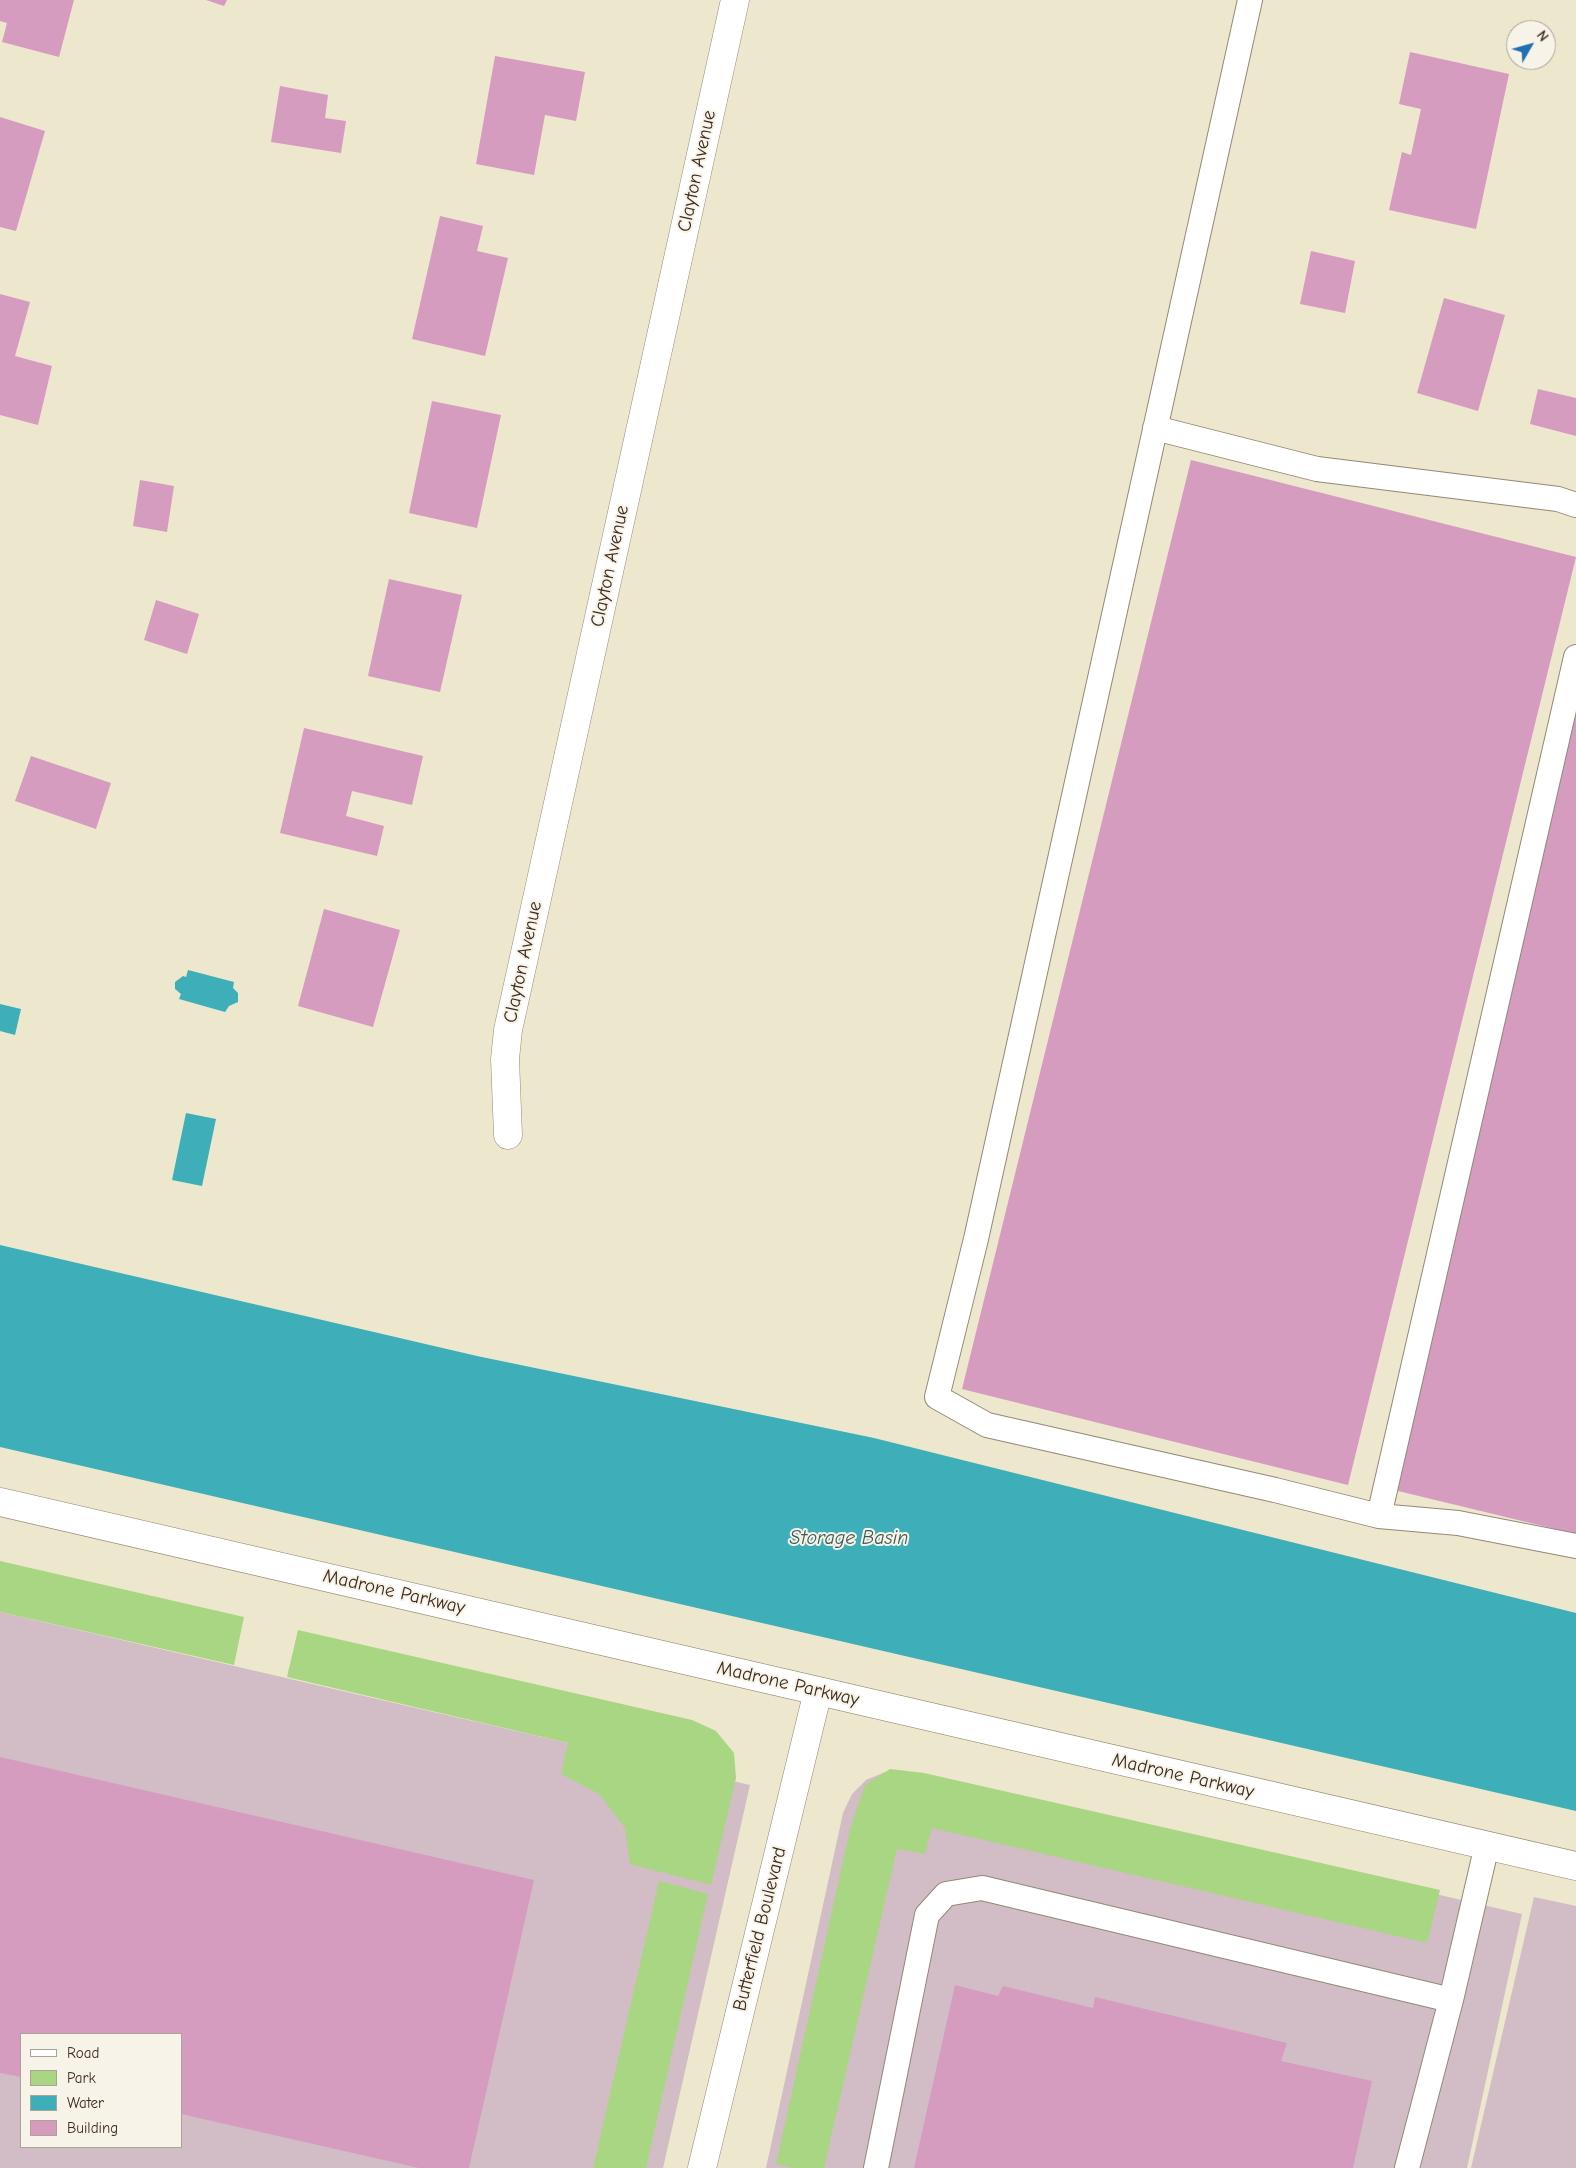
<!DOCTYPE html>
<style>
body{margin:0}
#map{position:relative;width:1576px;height:2168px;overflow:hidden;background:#ede7cd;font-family:"Comic Neue",sans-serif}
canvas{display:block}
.legend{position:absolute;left:20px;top:2033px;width:162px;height:115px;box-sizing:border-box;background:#f7f3e8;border:1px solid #aca397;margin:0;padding:6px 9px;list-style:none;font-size:15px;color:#3b2a1e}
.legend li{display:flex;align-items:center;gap:10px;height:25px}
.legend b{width:25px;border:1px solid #aca397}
.north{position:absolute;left:1506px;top:20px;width:50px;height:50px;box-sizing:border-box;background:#f7f3e8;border:1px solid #aca397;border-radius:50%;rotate:52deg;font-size:14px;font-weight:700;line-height:20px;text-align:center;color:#3b2a1e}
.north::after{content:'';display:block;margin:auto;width:18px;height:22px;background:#1f6fb2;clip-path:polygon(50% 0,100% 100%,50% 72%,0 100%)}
</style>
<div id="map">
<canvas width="1576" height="2168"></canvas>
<ul class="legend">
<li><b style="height:6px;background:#fff"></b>Road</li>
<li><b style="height:14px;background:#a9d682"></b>Park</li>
<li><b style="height:14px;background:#3eafb8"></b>Water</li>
<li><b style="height:14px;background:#d59cc0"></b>Building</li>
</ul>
<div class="north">N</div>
</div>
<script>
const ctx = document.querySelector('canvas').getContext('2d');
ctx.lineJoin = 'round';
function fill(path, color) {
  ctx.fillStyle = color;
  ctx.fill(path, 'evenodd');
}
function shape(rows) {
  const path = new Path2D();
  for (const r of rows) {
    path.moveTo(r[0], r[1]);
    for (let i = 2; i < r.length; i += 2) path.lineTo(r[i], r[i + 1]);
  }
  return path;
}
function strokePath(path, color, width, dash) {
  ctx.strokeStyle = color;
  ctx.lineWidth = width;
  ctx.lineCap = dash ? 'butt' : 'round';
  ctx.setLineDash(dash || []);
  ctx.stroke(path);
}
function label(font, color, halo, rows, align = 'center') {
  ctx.font = font + ' "Comic Neue",sans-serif';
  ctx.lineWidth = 4;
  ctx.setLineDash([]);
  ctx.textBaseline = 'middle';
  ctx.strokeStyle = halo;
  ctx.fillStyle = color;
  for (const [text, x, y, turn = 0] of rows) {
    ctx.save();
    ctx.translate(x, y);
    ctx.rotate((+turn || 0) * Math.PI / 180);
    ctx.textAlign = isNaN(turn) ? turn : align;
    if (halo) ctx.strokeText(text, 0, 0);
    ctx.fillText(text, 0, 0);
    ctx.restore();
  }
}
fill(shape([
 [0,1612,750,1785,663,2168,0,2168],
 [21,2034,181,2034,181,2147,21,2147],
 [903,1771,1522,1914,1467,2168,766,2168,843,1813,852,1794,866,1780,885,1772],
 [1534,1897,1576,1906,1576,2168,1471,2168]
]), '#d2bdc6');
fill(shape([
 [0,1561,244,1617,234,1665,0,1612],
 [298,1630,692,1720,716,1731,734,1753,736,1778,711,1885,630,1864,625,1828,599,1794,561,1774,568,1743,287,1677],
 [890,1769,924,1773,1440,1890,1427,1943,932,1828,925,1854,897,1849,824,2168,793,2168,776,2164,850,1829,865,1785],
 [659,1881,708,1894,646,2168,593,2168]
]), '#a9d682');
fill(shape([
 [188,970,234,982,233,988,238,993,238,1002,229,1006,225,1012,179,999,181,994,175,989,175,982,183,976,186,977],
 [0,1004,21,1009,15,1035,0,1031],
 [186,1113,216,1119,202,1186,172,1180],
 [0,1245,477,1356,874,1438,1576,1613,1576,1811,0,1447]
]), '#3eafb8');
fill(shape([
 [0,0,74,0,59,57,2,42,7,23,0,21],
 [206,0,227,0,224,6],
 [1410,52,1509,74,1476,229,1389,210,1402,152,1411,155,1421,109,1399,104],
 [495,56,585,72,576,121,545,115,534,175,476,164],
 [280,86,328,95,325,118,346,121,341,153,271,142],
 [0,117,45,131,16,231,0,227],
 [440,216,483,226,477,251,508,258,485,356,412,339],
 [1311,251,1355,261,1345,313,1300,304],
 [0,294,30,302,15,356,52,366,38,425,0,415],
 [1444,298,1505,315,1478,411,1417,393],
 [1538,389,1576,398,1576,436,1530,424],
 [432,401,501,415,477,528,409,513],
 [1191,460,1576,557,1348,1485,962,1389],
 [140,480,174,486,167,532,133,526],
 [389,579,462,595,440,692,368,676],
 [156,600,199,614,187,654,144,640],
 [1575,710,1576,710,1576,1534,1394,1490],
 [304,728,423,756,412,805,352,791,346,816,384,826,377,856,280,833],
 [31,756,111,783,96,829,15,801],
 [324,909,400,930,373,1027,298,1006],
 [0,1757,534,1880,469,2168,419,2168,181,2114,181,2034,21,2034,21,2077,0,2073],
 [955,1985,998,1996,1003,1986,1093,2008,1095,1997,1287,2043,1281,2061,1372,2081,1353,2168,914,2168]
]), '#d59cc0');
const lane = shape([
 [1250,0,976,1239,937,1397,987,1425,1275,1490,1379,1516,1576,657],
 [1155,428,1317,469,1558,499,1576,505],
 [1379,1516,1458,1523,1576,1546],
 [876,2168,927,1915,946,1894,982,1888,1451,2000,1487,1845],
 [1407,2168,1451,2000]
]);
const street = shape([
 [508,1135,505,1059,508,1030,735,0],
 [0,1502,1576,1866],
 [702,2168,818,1691]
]);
strokePath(lane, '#948876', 26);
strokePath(street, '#948876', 29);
strokePath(lane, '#fff', 24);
strokePath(street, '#fff', 28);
label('19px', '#3b2a1e', '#f7f3e8', [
 ["Clayton Avenue",697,171,-78],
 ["Clayton Avenue",610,566,-78],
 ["Clayton Avenue",523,962,-78],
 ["Madrone Parkway",394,1592,13],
 ["Madrone Parkway",788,1684,13],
 ["Madrone Parkway",1183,1776,13],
 ["Butterfield Boulevard",760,1929,-76]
]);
label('italic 20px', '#3c5954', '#f7f3e8', [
 ["Storage Basin",849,1538]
]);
</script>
